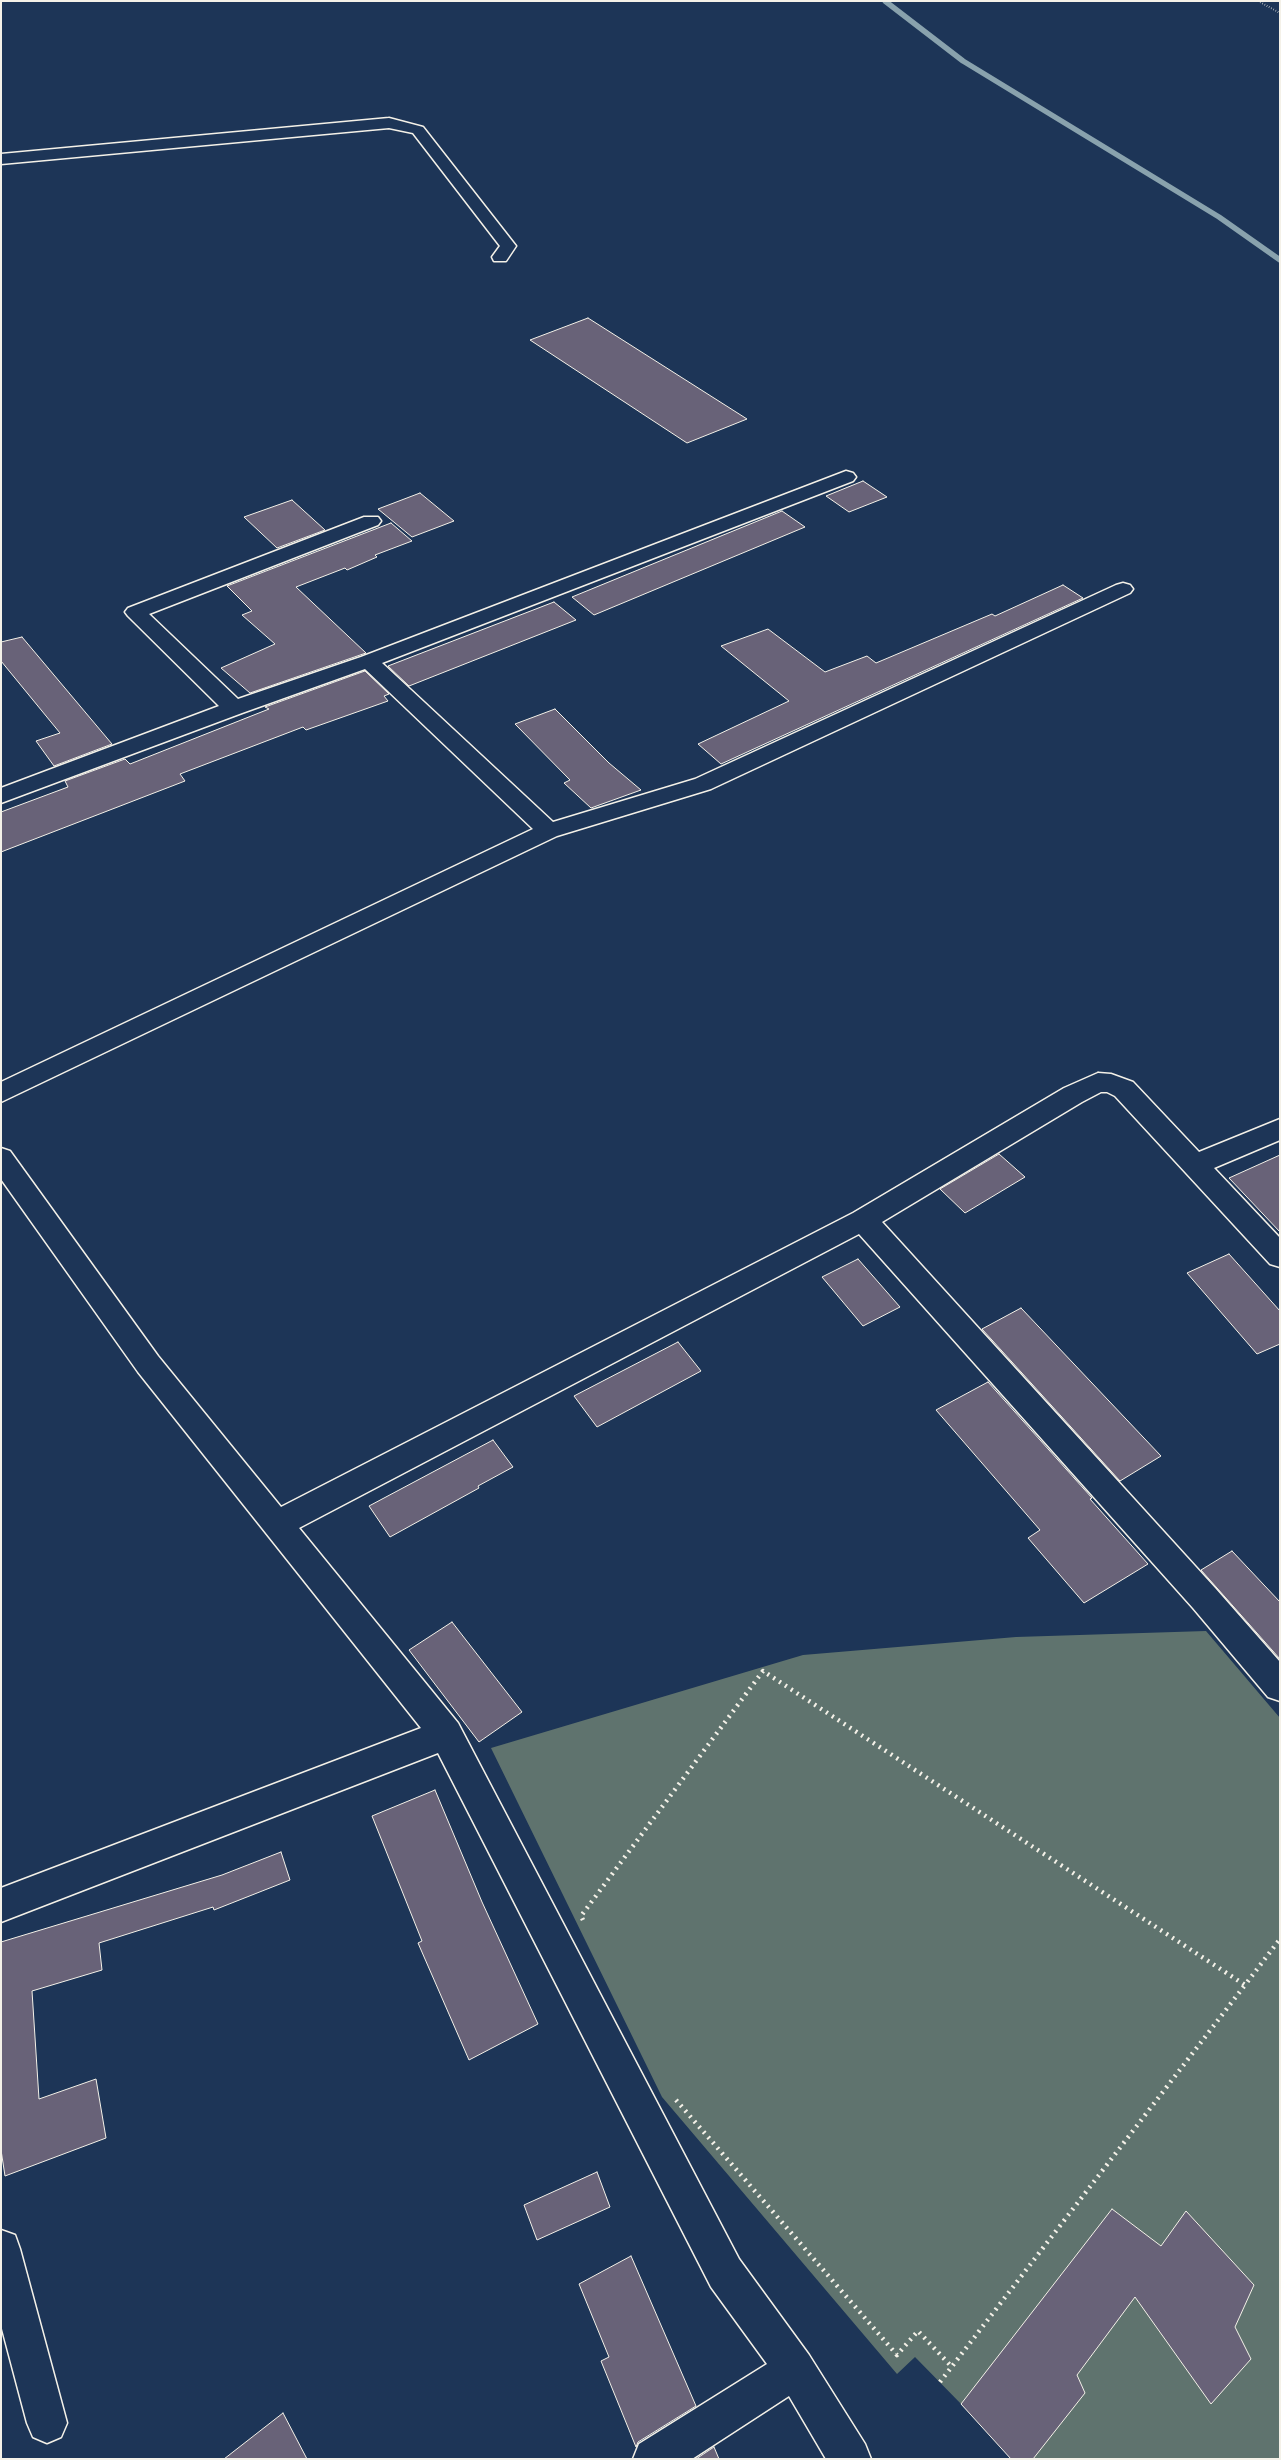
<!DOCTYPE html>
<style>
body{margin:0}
#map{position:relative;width:1281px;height:2460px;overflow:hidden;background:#1d3557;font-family:"Gochi Hand",sans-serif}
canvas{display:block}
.frame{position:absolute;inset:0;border:2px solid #f4f1e8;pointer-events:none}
</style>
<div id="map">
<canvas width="1281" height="2460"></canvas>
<div class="frame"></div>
</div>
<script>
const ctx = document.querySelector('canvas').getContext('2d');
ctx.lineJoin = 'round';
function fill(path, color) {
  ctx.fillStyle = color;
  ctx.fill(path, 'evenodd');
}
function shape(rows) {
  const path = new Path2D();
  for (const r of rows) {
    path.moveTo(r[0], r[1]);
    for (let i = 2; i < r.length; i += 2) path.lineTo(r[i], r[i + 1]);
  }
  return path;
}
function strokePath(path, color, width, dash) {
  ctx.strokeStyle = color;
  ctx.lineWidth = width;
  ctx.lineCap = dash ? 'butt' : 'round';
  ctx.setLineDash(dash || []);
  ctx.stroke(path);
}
fill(shape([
 [1206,1631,1280,1718,1280,2459,1015,2459,915,2357,897,2374,662,2097,491,1748,803,1655,1016,1637]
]), '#5f736e');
strokePath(shape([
 [885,1,963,61,1219,217,1280,260]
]), '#89a2ad', 5.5);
const building = shape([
 [588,318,747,419,687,443,530,340,588,318],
 [863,481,887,497,849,512,826,496,863,481],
 [420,493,454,521,412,537,378,509,420,493],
 [292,500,325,530,277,548,244,517,292,500],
 [782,511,805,527,594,615,572,597,782,511],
 [391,523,412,541,375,555,377,557,347,570,345,568,296,587,366,653,250,693,221,668,275,644,242,615,252,611,227,586,391,523],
 [1063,585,1083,598,721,764,698,744,789,701,721,646,768,629,825,672,867,656,876,663,992,614,995,616,1063,585],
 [554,602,576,620,409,686,388,666,554,602],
 [22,637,112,744,54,766,36,741,60,733,1,661,1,642,22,637],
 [365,671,389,694,384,696,388,701,306,730,303,727,180,774,185,781,1,852,1,812,68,787,65,781,125,759,130,764,269,709,265,707,365,671],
 [555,709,609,763,641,790,591,808,564,783,570,780,515,724,555,709],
 [999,1154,1025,1177,965,1213,940,1189,999,1154],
 [1280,1155,1280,1232,1229,1178,1280,1155],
 [1229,1254,1280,1311,1280,1344,1257,1354,1187,1273,1229,1254],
 [858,1259,900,1307,863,1326,822,1277,858,1259],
 [1021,1308,1161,1456,1120,1481,982,1329,1021,1308],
 [678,1342,701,1371,597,1427,574,1396,678,1342],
 [988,1382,1092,1498,1090,1499,1148,1564,1084,1603,1028,1538,1040,1530,936,1410,988,1382],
 [493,1440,513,1467,478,1486,479,1488,390,1537,369,1506,493,1440],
 [1232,1551,1280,1602,1280,1659,1201,1570,1232,1551],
 [452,1622,522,1712,479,1742,409,1650,452,1622],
 [435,1790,482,1902,538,2024,469,2060,418,1943,422,1941,372,1816,435,1790],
 [281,1852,290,1880,214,1910,213,1907,99,1943,102,1970,32,1991,39,2099,96,2079,106,2138,5,2176,1,2150,1,1942,222,1875,281,1852],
 [597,2172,610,2207,537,2240,524,2205,597,2172],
 [1112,2209,1161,2246,1186,2211,1254,2285,1235,2327,1251,2359,1211,2404,1135,2297,1077,2375,1085,2393,1033,2459,1011,2459,961,2404,1112,2209],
 [631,2256,696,2406,638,2442,636,2447,601,2361,609,2357,579,2284,631,2256],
 [283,2413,307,2459,224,2459,283,2413],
 [714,2447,719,2459,696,2459,714,2447]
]);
fill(building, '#686278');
strokePath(building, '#f4f1e8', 1);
const minor = shape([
 [389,118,423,127,516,246,506,261,494,261,492,257,500,246,413,133,389,128,1,164,1,154,389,118],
 [846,471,853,473,856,477,853,481,382,663,553,822,695,779,1116,585,1123,583,1130,585,1133,589,1130,593,711,789,557,836,1,1102,1,1082,533,829,365,669,242,713,1,803,1,788,219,706,128,616,125,612,128,608,364,517,378,517,381,521,378,525,149,614,238,699,361,657,846,471],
 [1098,1073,1111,1074,1133,1082,1199,1152,1280,1119,1280,1140,1214,1168,1280,1238,1280,1267,1270,1264,1115,1096,1107,1092,1101,1092,1082,1102,882,1222,1215,1588,1280,1662,1280,1701,1268,1697,1193,1608,859,1234,299,1528,458,1723,739,2259,809,2355,865,2444,871,2459,826,2459,789,2396,692,2459,633,2459,639,2444,767,2364,711,2287,438,1753,1,1922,1,1888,421,1728,138,1372,1,1179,1,1148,10,1151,158,1356,281,1507,853,1213,1064,1088,1098,1073],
 [1,2230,15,2235,20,2249,67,2423,61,2437,47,2443,33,2437,27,2423,1,2325,1,2230]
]);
strokePath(minor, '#f4f1e8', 3);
strokePath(shape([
 [1258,1,1280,13]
]), '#f4f1e8', 2, [0.5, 2]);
strokePath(shape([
 [583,1920,581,1916,763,1671,1245,1985,1280,1939],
 [676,2100,897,2355,918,2331,952,2367],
 [940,2382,1245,1985]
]), '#f4f1e8', 4.5, [2, 5]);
fill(minor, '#1d3557');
</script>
